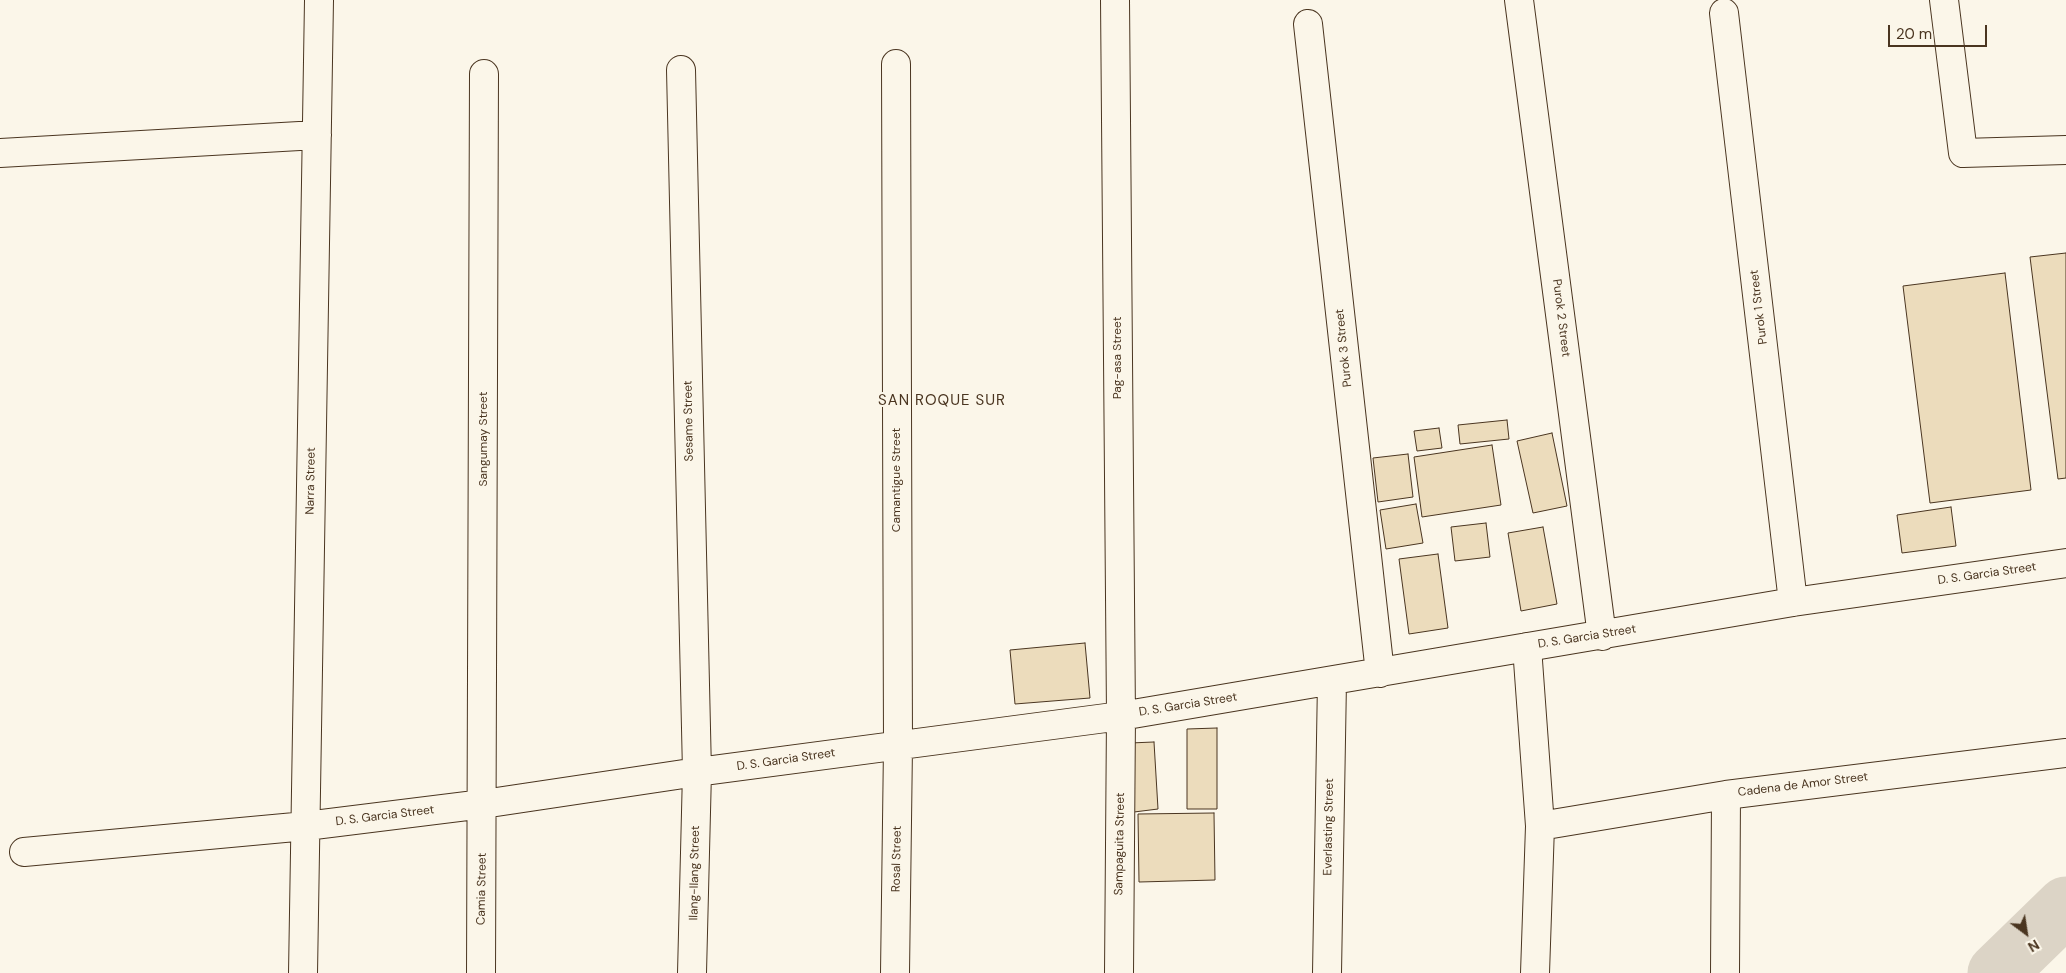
<!DOCTYPE html>
<style>
body{margin:0}
#map{position:relative;width:2066px;height:973px;overflow:hidden;background:#fbf6e9;font-family:"DM Sans",sans-serif}
canvas{display:block}
.north{position:absolute;left:2001px;top:908px;width:50px;height:50px;-webkit-text-stroke:4px #fbf6e9;paint-order:stroke;rotate:149deg;font-size:14px;font-weight:700;line-height:20px;text-align:center;color:#4a3520}
.north::after{content:'';display:block;margin:auto;width:18px;height:22px;background:#4a3520;clip-path:polygon(50% 0,100% 100%,50% 72%,0 100%)}
.scale{position:absolute;left:1888px;top:25px;width:99px;height:22px;box-sizing:border-box;border:2px solid #4a3520;border-top:0;padding-left:6px;font-size:15px;line-height:18px;white-space:nowrap;color:#4a3520;-webkit-text-stroke:4px #fbf6e9;paint-order:stroke}
</style>
<div id="map">
<canvas width="2066" height="973"></canvas>
<div class="north">N</div>
<div class="scale">20 m</div>
</div>
<script>
const ctx = document.querySelector('canvas').getContext('2d');
ctx.lineJoin = 'round';
function shape(rows) {
  const path = new Path2D();
  for (const r of rows) {
    path.moveTo(r[0], r[1]);
    for (let i = 2; i < r.length; i += 2) path.lineTo(r[i], r[i + 1]);
  }
  return path;
}
function strokePath(path, color, width, dash) {
  ctx.strokeStyle = color;
  ctx.lineWidth = width;
  ctx.lineCap = dash ? 'butt' : 'round';
  ctx.setLineDash(dash || []);
  ctx.stroke(path);
}
function fill(path, color) {
  ctx.fillStyle = color;
  ctx.fill(path, 'evenodd');
}
function label(font, color, halo, rows, align = 'center') {
  ctx.font = font + ' "DM Sans",sans-serif';
  ctx.lineWidth = 4;
  ctx.setLineDash([]);
  ctx.textBaseline = 'middle';
  ctx.strokeStyle = halo;
  ctx.fillStyle = color;
  for (const [text, x, y, turn = 0] of rows) {
    ctx.save();
    ctx.translate(x, y);
    ctx.rotate((+turn || 0) * Math.PI / 180);
    ctx.textAlign = isNaN(turn) ? turn : align;
    if (halo) ctx.strokeText(text, 0, 0);
    ctx.fillText(text, 0, 0);
    ctx.restore();
  }
}
strokePath(shape([
 [1997,973,2066,906]
]), '#dcd4c6', 59);
const building = shape([
 [2066,253,2066,478,2058,479,2030,257,2066,253],
 [2005,273,2031,490,1930,503,1903,286,2005,273],
 [1507,420,1509,439,1460,444,1458,425,1507,420],
 [1439,428,1442,448,1417,451,1414,431,1439,428],
 [1552,433,1567,506,1533,513,1517,441,1552,433],
 [1492,445,1501,505,1422,517,1414,457,1492,445],
 [1408,454,1413,497,1378,502,1373,458,1408,454],
 [1416,504,1423,543,1386,549,1380,510,1416,504],
 [1951,507,1956,546,1902,553,1897,515,1951,507],
 [1486,523,1490,557,1455,561,1451,527,1486,523],
 [1543,527,1557,604,1521,611,1508,533,1543,527],
 [1438,554,1448,628,1409,634,1399,559,1438,554],
 [1085,643,1090,698,1015,704,1010,650,1085,643],
 [1217,728,1217,809,1187,809,1187,729,1217,728],
 [1154,742,1158,809,1134,812,1130,743,1154,742],
 [1214,813,1215,880,1139,882,1138,814,1214,813]
]);
fill(building, '#ecdcbc');
strokePath(building, '#4a3520', 1);
const minor = shape([
 [1115,0,1121,716,1119,973],
 [1519,0,1602,636],
 [1944,0,1963,153,2066,150],
 [1724,13,1793,602],
 [1308,24,1380,673],
 [681,70,697,772,692,973],
 [0,153,317,135],
 [1527,647,1540,826,1535,973],
 [1540,826,1726,795,2066,753],
 [24,852,306,826,483,804,697,772,1121,716,1793,602,2066,563],
 [303,973,319,0],
 [481,973,484,74],
 [895,973,898,746,896,64],
 [1327,973,1332,681],
 [1725,973,1726,795]
]);
strokePath(minor, '#4a3520', 30);
strokePath(minor, '#fbf6e9', 28);
label('12px', '#4a3520', '#fbf6e9', [
 ["Purok 1 Street",1759,307,-97],
 ["Purok 2 Street",1561,318,83],
 ["Purok 3 Street",1344,348,-96],
 ["Pag-asa Street",1118,358,-90],
 ["Sesame Street",689,421,-91],
 ["Sangumay Street",484,439,-90],
 ["Camantigue Street",897,480,-90],
 ["Narra Street",311,481,-89],
 ["D. S. Garcia Street",1987,574,-8],
 ["D. S. Garcia Street",1587,637,-9],
 ["D. S. Garcia Street",1188,705,-9],
 ["D. S. Garcia Street",786,760,-8],
 ["Cadena de Amor Street",1803,785,-7],
 ["D. S. Garcia Street",385,816,-7],
 ["Everlasting Street",1329,827,-89],
 ["Sampaguita Street",1120,844,-89],
 ["Rosal Street",897,859,-89],
 ["Ilang-Ilang Street",695,873,-89],
 ["Camia Street",482,889,-89]
]);
ctx.letterSpacing = '1px';
label('15px', '#4a3520', '#fbf6e9', [
 ["SAN ROQUE SUR",942,401]
]);
ctx.letterSpacing = '0px';
</script>
